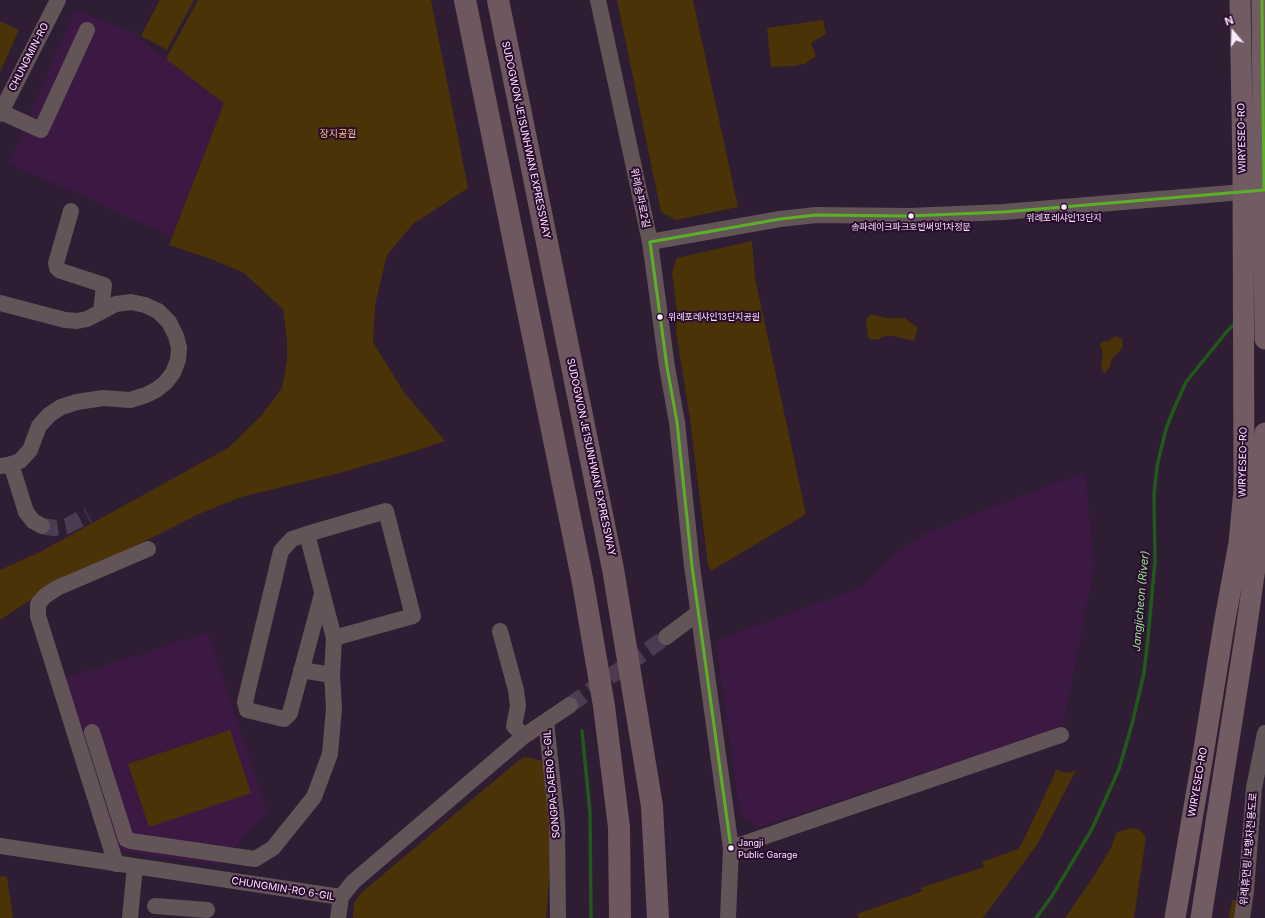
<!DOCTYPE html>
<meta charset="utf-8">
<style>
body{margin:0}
#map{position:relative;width:1265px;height:918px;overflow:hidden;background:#2f1d33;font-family:Inter,sans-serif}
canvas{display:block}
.north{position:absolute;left:1213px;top:12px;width:40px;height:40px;-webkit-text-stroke:3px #2b0b30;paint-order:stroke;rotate:341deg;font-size:11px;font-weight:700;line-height:16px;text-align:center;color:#fae9fd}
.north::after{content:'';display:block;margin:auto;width:14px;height:18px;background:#fae9fd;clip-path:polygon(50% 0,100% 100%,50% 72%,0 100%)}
</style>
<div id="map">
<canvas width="1265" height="918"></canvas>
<div class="north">N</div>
</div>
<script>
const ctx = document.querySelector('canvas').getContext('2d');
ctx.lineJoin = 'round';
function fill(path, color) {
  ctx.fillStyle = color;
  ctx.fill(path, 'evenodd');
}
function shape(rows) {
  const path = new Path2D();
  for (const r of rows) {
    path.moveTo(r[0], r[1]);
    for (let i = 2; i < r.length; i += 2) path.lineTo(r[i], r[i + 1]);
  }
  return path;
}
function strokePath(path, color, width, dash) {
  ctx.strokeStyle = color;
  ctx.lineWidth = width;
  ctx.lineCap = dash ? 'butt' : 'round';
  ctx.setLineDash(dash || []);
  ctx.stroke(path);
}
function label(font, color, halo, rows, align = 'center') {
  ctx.font = font + ' Inter,"Noto Sans KR",sans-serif';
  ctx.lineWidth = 4;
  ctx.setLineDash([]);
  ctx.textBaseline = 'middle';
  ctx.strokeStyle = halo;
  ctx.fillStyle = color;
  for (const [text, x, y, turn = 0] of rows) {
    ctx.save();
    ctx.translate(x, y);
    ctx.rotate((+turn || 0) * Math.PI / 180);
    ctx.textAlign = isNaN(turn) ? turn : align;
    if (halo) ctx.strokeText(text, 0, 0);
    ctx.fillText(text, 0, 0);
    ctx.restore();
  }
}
fill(shape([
 [75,10,131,32,224,103,172,237,9,163],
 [1085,472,1094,567,1063,726,759,827,740,814,716,641,861,587,894,555,925,533],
 [208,632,267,812,218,865,117,851,61,680]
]), '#3c1942');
fill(shape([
 [160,0,194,0,167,50,141,36],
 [198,0,431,0,468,188,413,224,387,255,375,305,373,342,403,391,445,441,409,453,340,473,241,497,199,514,36,596,0,620,0,570,40,552,228,448,261,416,282,388,287,361,287,340,283,309,244,273,214,260,169,245,224,103,166,59],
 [617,0,693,0,738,207,676,220,661,212],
 [823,20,826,34,811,43,816,56,805,64,793,66,771,67,767,28],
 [0,21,19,30,0,72],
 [752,241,755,278,806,514,711,571,708,565,690,419,676,331,677,311,672,272,677,258],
 [871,314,886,318,905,318,918,328,914,341,893,336,885,336,879,339,871,340,868,337,866,320],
 [1115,336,1122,339,1123,347,1111,360,1110,367,1105,373,1103,372,1101,367,1103,352,1100,346,1101,342,1109,341],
 [230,730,251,793,149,827,128,764],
 [525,757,540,760,546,765,551,857,546,918,353,918,354,903,361,893,518,761],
 [1056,769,1061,772,1068,773,1076,770,1038,843,983,918,859,918,857,914,923,891,920,888,984,867,982,862,1018,849,1021,845,1053,778],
 [1130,828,1140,830,1146,837,1134,918,1065,918,1094,876,1112,846,1116,833],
 [0,876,7,877,13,918,0,918],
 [1232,900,1242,901,1239,918,1229,918]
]), '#493307');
strokePath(shape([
 [582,731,590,812,591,918],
 [1036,918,1052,896,1092,829,1119,769,1132,724,1144,673,1148,638,1155,561,1154,495,1157,466,1166,429,1173,411,1186,382,1228,330,1236,323]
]), '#20591a', 3.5);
strokePath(shape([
 [42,526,54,528,67,526,88,515],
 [570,705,666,637]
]), '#4d3c51', 16, [16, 8]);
strokePath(shape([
 [598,0,650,242,667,367,677,422,692,566,731,848,728,918],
 [1,112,41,130,87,30],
 [0,114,58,0],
 [71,211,56,263,57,268,61,271,104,285,101,312],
 [650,242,780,219,816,215,909,216,1003,212,1255,191],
 [0,303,65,320,77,321,87,319,116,304,131,302,145,305,158,311,169,322,176,336,179,348,178,360,173,373,165,383,156,390,146,395,130,400,103,398,77,402,61,407,49,415,39,426,30,450,20,461,8,465,0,466],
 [11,464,26,512,33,521,42,526],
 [307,534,292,539,281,551,245,702,247,710,284,719,290,713,322,594],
 [500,631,516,690,518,706,514,726,524,736],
 [666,637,698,613],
 [301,670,332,675],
 [546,721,557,823,558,918],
 [92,732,126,839,131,841,255,859,273,848,314,797,330,754,334,708,332,675,334,638,307,534,386,511,413,616,334,638],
 [0,846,341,897],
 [731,848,1061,735],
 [116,864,38,616,38,604,45,596,57,588,148,549],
 [341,897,353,882,524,736,570,705],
 [155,906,207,910],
 [130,918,135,866],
 [338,918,341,897],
 [1242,918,1246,891,1254,788,1265,733]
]), '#635458', 16);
strokePath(shape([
 [1262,0,1265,339],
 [1175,918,1202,761,1224,625,1239,543,1244,490,1243,169,1240,0],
 [1201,918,1245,638,1258,547,1262,511,1265,433]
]), '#705c62', 21);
strokePath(shape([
 [465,0,583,583,604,706,619,827,620,918],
 [498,0,613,569,652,806,658,918]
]), '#6d5860', 22);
strokePath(shape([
 [650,242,780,219,816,215,909,216,1003,212,1264,190,1262,0],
 [650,242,667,367,677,422,692,566,731,848]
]), '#5bb025', 3);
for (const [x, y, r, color] of [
 [1064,207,3.5,"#fae9fd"],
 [911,216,3.5,"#fae9fd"],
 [660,317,3.5,"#fae9fd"],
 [731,848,3.5,"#fae9fd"]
]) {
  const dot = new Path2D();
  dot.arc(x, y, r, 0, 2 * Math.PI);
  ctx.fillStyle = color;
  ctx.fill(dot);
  strokePath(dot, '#2b0b30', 1.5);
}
label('9px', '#fae9fd', '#2b0b30', [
 ["위례포레샤인13단지",1064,218],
 ["송파레이크파크호반써밋1차정문",911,227],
 ["위례포레샤인13단지공원",668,317,"left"],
 ["Jangji",738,843,"left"],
 ["Public Garage",738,855,"left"]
]);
label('10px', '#fae9fd', '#2b0b30', [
 ["CHUNGMIN-RO",29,57,-63],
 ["WIRYESEO-RO",1242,138,-91],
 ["SUDOGWON JE1SUNHWAN EXPRESSWAY",526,140,78],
 ["위례송파로2길",640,198,78],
 ["SUDOGWON JE1SUNHWAN EXPRESSWAY",591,457,78],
 ["WIRYESEO-RO",1243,462,-89],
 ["WIRYESEO-RO",1198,782,-80],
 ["SONGPA-DAERO 6-GIL",552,784,-95],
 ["위례휴먼링 보행자전용도로",1249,849,-85],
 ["CHUNGMIN-RO 6-GIL",283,889,9]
]);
label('10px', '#f9c96f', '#2b0b30', [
 ["장지공원",338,134]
]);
label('italic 11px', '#96eb8c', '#2b0b30', [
 ["Jangjicheon (River)",1141,601,-85]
]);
</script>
